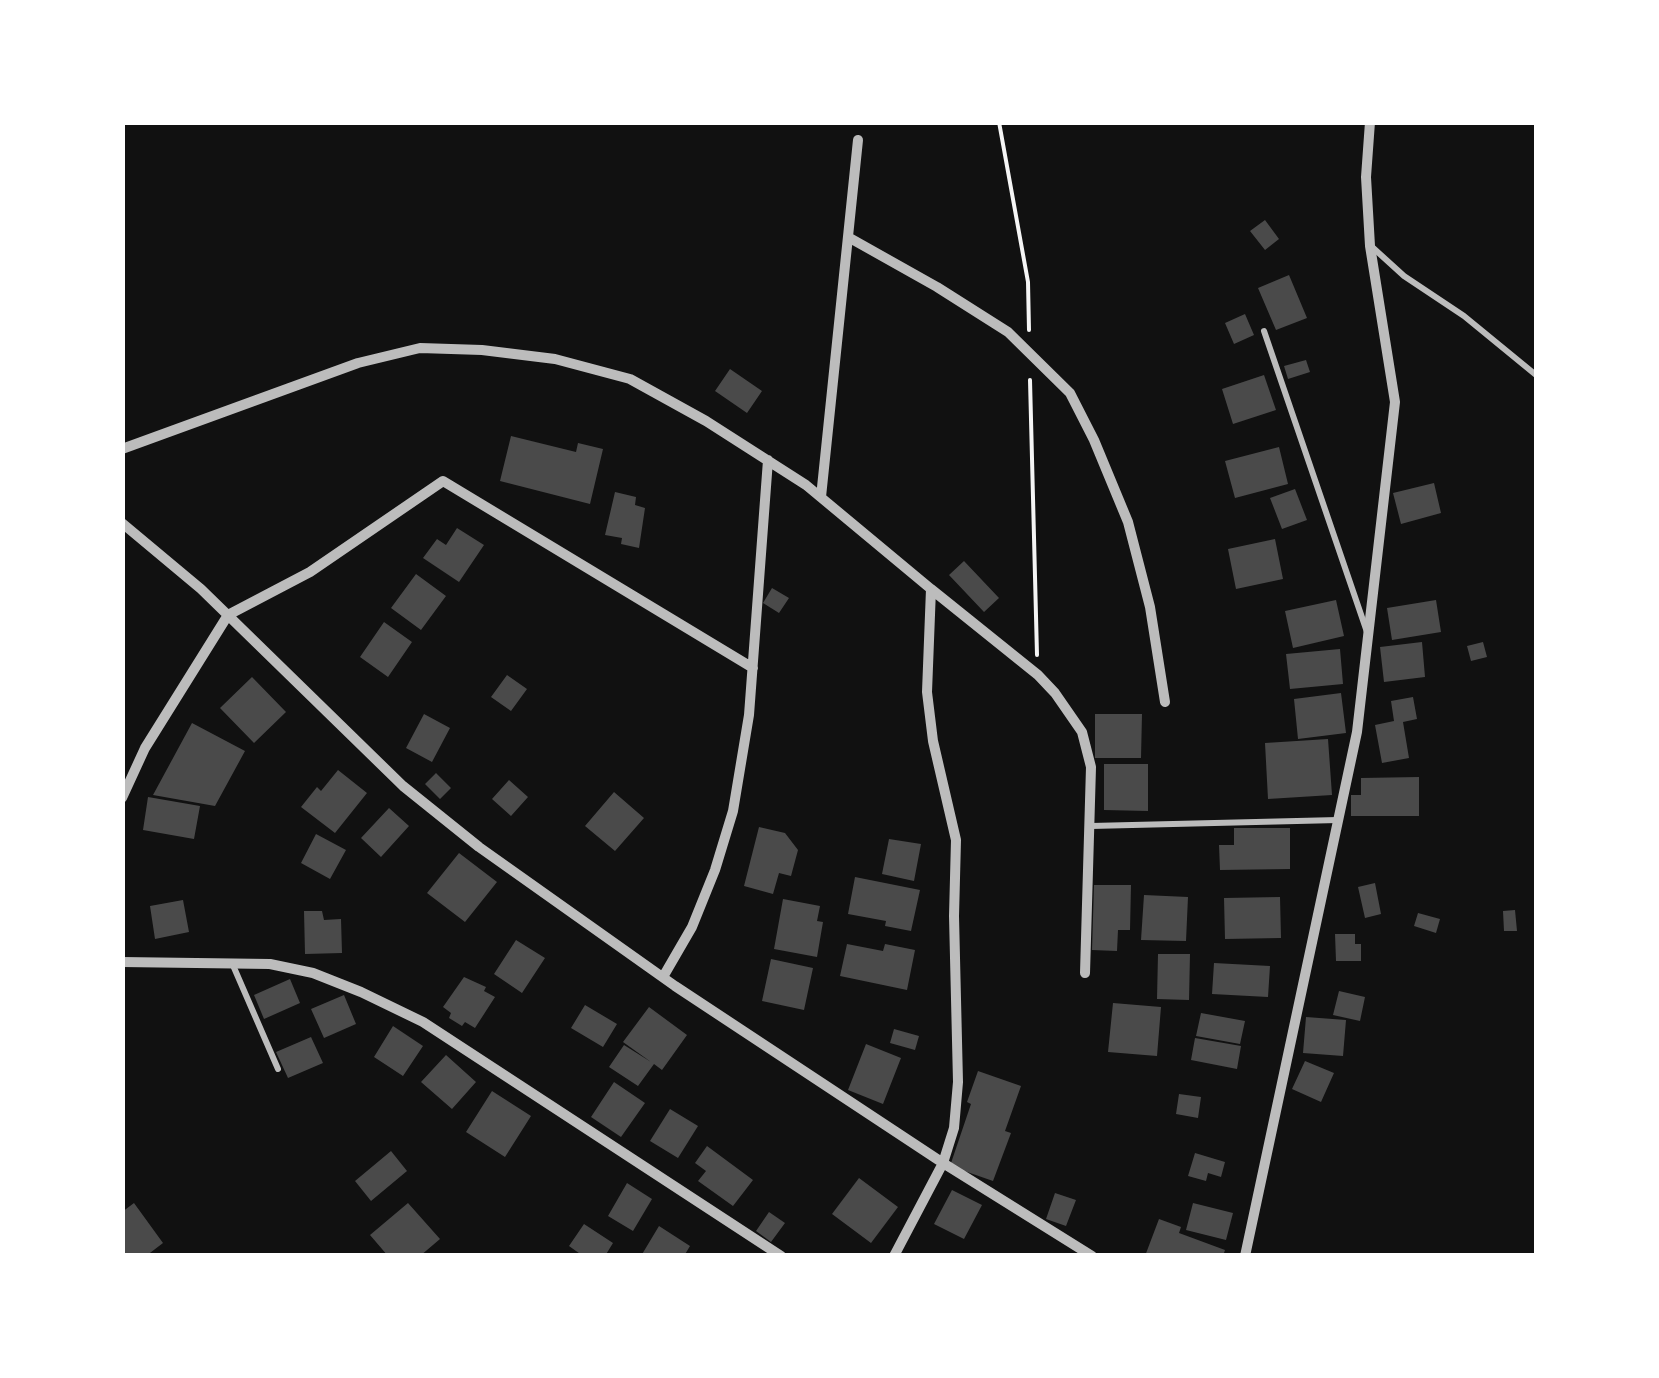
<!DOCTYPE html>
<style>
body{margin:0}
#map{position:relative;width:1659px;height:1378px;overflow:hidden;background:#111;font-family:Quicksand,sans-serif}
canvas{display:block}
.frame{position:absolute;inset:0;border:125px solid #fff;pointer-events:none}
</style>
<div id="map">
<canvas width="1659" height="1378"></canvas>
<div class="frame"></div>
</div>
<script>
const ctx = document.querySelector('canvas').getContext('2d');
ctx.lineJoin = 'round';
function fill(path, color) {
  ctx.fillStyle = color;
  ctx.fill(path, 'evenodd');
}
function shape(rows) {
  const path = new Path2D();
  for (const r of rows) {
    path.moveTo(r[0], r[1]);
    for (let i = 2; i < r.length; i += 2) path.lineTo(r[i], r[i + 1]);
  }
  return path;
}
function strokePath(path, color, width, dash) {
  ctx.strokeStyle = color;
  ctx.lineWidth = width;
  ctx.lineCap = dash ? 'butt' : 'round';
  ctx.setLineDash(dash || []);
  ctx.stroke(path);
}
fill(shape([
 [1265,220,1279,239,1265,250,1250,231],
 [1289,275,1307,318,1276,330,1258,288],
 [1245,314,1254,335,1234,344,1225,323],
 [1306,360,1310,372,1288,379,1284,366],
 [730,369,762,391,747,413,715,391],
 [1264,375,1276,410,1233,424,1222,389],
 [511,436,576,452,578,443,603,449,590,504,500,481],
 [1279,447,1288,484,1235,498,1225,461],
 [1434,483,1441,513,1401,524,1393,493],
 [1295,489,1307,520,1282,529,1270,498],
 [615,492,636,497,635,505,645,508,639,548,621,544,622,538,605,535],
 [457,528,484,545,459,582,423,558,437,539,446,545],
 [1275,539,1283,579,1236,589,1228,549],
 [964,561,999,598,984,612,949,575],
 [416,574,446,596,421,630,391,608],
 [772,588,789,598,779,613,763,603],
 [1336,600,1344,636,1293,648,1285,611],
 [1436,600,1441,632,1392,640,1387,608],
 [384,622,412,642,388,677,360,657],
 [1422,642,1425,677,1384,682,1380,647],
 [1483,642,1487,657,1471,661,1467,646],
 [1340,649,1343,684,1290,689,1286,654],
 [507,675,527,689,511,711,491,697],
 [252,677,286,712,254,743,220,708],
 [1341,693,1346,733,1298,739,1294,699],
 [1413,697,1417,719,1403,722,1409,758,1382,763,1375,725,1394,721,1391,701],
 [424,714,450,728,432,762,406,748],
 [1095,714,1142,714,1141,758,1095,758],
 [192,723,245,751,215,806,153,795],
 [1328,739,1332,795,1268,799,1265,743],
 [1104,764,1148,764,1148,811,1104,810],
 [338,770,367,793,335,833,301,807,317,787,321,791],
 [436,773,451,788,440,799,425,784],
 [1419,777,1419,816,1351,816,1351,795,1361,795,1361,778],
 [509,780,528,797,511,816,492,799],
 [614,792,644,818,615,851,585,826],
 [148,797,200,806,194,839,143,830],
 [389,808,409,826,381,857,361,838],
 [759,827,785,833,798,850,791,876,779,873,773,894,744,886],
 [1234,828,1290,828,1290,869,1220,870,1219,845,1234,845],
 [316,834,346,850,330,879,301,863],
 [889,839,921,844,914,881,882,874],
 [459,853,497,882,465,922,427,893],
 [855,877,920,890,911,931,885,926,886,921,848,914],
 [1375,883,1381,914,1365,918,1358,887],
 [1094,885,1131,885,1130,930,1118,930,1117,951,1092,950],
 [1144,895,1188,897,1186,941,1141,940],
 [1280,897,1281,938,1225,939,1224,898],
 [783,899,820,906,817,921,823,922,817,957,774,949],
 [183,900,189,932,155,939,150,906],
 [1515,910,1517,931,1504,931,1503,911],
 [304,911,322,911,324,920,341,919,342,953,305,954],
 [1418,913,1440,919,1436,933,1414,926],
 [1335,934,1355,934,1355,944,1361,944,1361,961,1336,961],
 [516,940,545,958,522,993,494,974],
 [847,944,883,951,885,944,915,950,907,990,840,976],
 [1158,954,1190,954,1189,1000,1157,999],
 [771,959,813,968,804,1010,762,1001],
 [1214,963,1270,966,1268,997,1212,994],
 [464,977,486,987,484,991,495,997,475,1028,465,1022,462,1026,449,1018,451,1013,443,1007],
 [290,979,300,1003,264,1019,254,995],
 [1339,991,1365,997,1360,1021,1333,1015],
 [344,995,356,1024,324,1038,311,1009],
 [1113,1003,1161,1007,1157,1056,1108,1052],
 [585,1005,617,1024,603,1047,571,1028],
 [649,1007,687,1035,662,1070,654,1064,638,1086,609,1067,624,1045,651,1062,623,1042],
 [1201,1013,1245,1021,1240,1044,1196,1036],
 [1306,1017,1346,1020,1343,1056,1303,1053],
 [393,1026,423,1046,403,1076,374,1057],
 [894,1029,919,1036,915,1050,890,1043],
 [311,1037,323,1063,288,1078,276,1052],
 [1195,1038,1241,1046,1237,1069,1191,1060],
 [866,1044,901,1058,883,1104,848,1090],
 [446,1055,476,1082,452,1109,421,1082],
 [1305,1061,1334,1073,1321,1102,1292,1089],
 [978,1071,1021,1086,1005,1131,1011,1133,993,1181,950,1166,971,1104,967,1102],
 [614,1082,645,1103,621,1137,591,1117],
 [492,1091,531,1116,505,1157,466,1132],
 [1179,1094,1201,1097,1198,1118,1176,1114],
 [670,1109,698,1126,678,1158,650,1141],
 [707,1146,753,1180,733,1206,698,1181,706,1171,695,1163],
 [391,1151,407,1171,371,1201,355,1181],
 [1195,1153,1225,1162,1221,1177,1208,1173,1206,1181,1188,1176],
 [859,1178,898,1207,871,1243,832,1214],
 [627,1183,652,1199,633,1231,608,1216],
 [952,1190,982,1205,964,1239,934,1224],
 [1055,1193,1076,1200,1066,1226,1046,1219],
 [134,1203,163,1243,146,1256,122,1256,122,1212],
 [408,1203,440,1239,420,1256,388,1256,370,1235],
 [1193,1203,1233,1213,1226,1240,1186,1230],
 [769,1212,785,1223,771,1242,756,1231],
 [1159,1219,1181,1227,1179,1233,1225,1250,1223,1256,1145,1256],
 [584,1224,613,1243,605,1256,583,1256,569,1246],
 [659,1226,690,1246,684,1256,641,1256]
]), '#4a4a4a');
strokePath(shape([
 [999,122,1028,282,1029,330],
 [1030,380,1037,655]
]), '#f5f5f5', 4);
strokePath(shape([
 [1371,246,1404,276,1464,316,1536,375],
 [1264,331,1367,632],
 [1091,826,1338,820],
 [232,963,278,1069]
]), '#bcbcbc', 6);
strokePath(shape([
 [848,237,937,287,1008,332,1070,393,1094,440,1128,522,1150,607,1165,702],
 [122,449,358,363,420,348,482,350,555,359,630,379,706,421,806,485,931,589],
 [821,497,858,140],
 [122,523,201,589,403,786,479,847,675,986,943,1163,954,1128,958,1082,954,916,956,840,933,741,927,692,931,589,1038,675,1055,693,1082,732,1091,767,1085,973],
 [122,798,145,748,228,615,310,572,443,481,753,668],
 [122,962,270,964,313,973,361,992,423,1022,781,1256],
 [663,977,692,927,715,870,733,811,749,715,768,460],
 [894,1256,943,1163,1092,1256],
 [1245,1256,1357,732,1395,402,1370,246,1366,177,1370,122]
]), '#bcbcbc', 10);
</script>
